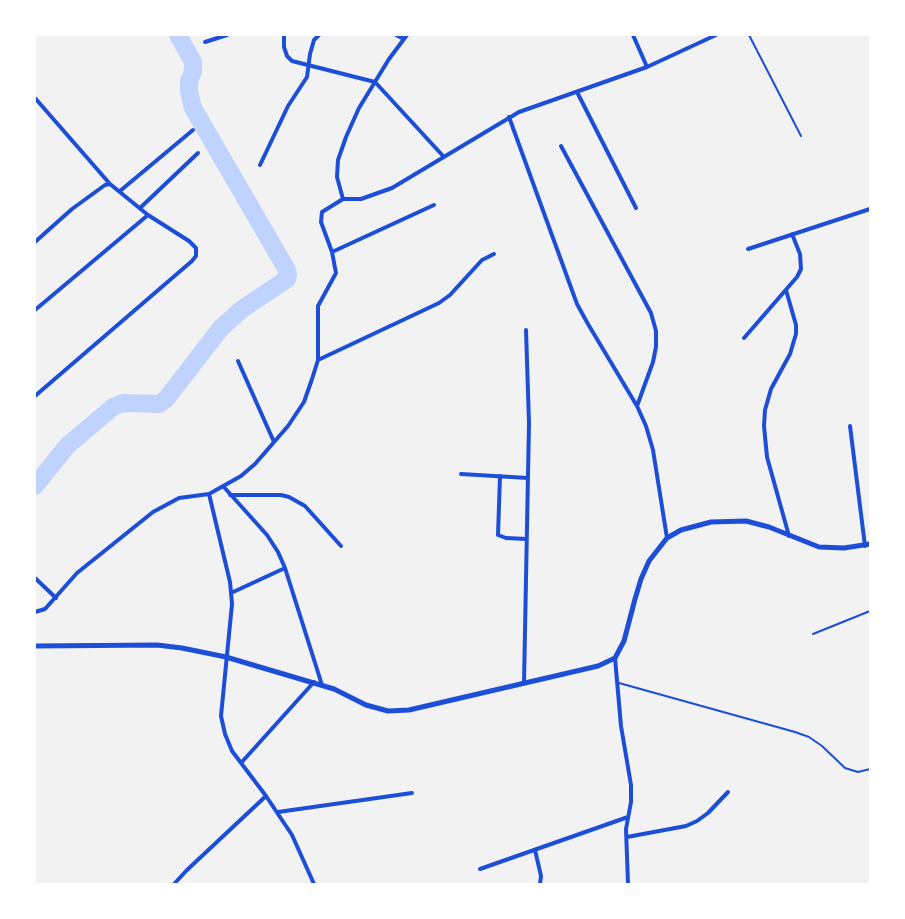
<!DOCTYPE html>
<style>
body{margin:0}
#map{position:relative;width:905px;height:919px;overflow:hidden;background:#f2f2f2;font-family:"Fira Sans Condensed",sans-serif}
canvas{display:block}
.frame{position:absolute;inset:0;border:36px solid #fff;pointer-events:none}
</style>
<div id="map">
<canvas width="905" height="919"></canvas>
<div class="frame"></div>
</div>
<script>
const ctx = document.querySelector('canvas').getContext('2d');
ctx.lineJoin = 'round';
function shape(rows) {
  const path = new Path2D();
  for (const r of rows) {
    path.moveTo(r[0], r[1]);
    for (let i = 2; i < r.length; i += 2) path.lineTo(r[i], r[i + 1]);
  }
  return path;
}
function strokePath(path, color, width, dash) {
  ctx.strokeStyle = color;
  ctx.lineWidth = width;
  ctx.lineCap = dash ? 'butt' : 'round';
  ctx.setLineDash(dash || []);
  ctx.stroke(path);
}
strokePath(shape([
 [35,486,67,446,113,407,123,403,159,404,166,399,221,328,242,309,287,279,288,275,287,270,193,108,189,91,189,81,193,72,193,62,178,35]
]), '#bfd3fe', 18);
strokePath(shape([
 [749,35,801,136],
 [813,634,870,611],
 [619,683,795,732,809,737,822,746,845,768,858,772,870,769]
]), '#1d4ed8', 2);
strokePath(shape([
 [284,35,284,47,287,56,292,61,375,82,444,157],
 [396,35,404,39],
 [407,35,389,59,359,108,346,137,338,160,337,177,343,199,361,199,392,188,519,112,647,67,716,35],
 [633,35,647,67],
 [205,42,227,35],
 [577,92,636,208],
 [35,98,110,184],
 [509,117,577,304,588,324,637,406,646,426,653,450,667,538],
 [561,146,651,313,656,331,656,347,653,362,637,406],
 [260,165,288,106,307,77,310,54,314,40,319,35],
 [120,191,193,130],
 [140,208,198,153],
 [35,242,72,209,105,185,110,184,148,215,189,241,196,248,196,256,192,261,35,396],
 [748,249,870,209],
 [332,252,434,205],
 [786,290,796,325,796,334,790,354,771,389,765,410,764,426,767,457,789,536],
 [35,310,148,215],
 [744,338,797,277,801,269,800,254,792,234],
 [318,360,439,303,450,295,482,260,494,254],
 [238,361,274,442],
 [850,426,865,546],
 [461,474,528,478],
 [500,476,498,535,506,538,527,539],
 [223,486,267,535,278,552,285,568,322,685],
 [209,494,230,582,232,604,221,716,225,734,232,751,266,796,292,835,314,884],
 [230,495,281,495,289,497,305,506,341,546],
 [35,578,56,598],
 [231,593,285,568],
 [35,612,45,609,77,573,153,512,179,498,209,494,241,476,255,464,288,426,304,402,312,379,318,360,318,306,336,273,332,252,321,222,322,212,343,199],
 [615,658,621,726,631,785,631,802,626,829,628,884],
 [524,683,529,423,526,330],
 [241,763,314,682],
 [278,812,412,793],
 [627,837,686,826,697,821,708,813,728,792],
 [535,850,541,876,540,884],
 [480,869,628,817],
 [174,884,187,870,266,796]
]), '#1d4ed8', 4);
strokePath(shape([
 [35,646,157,645,182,648,226,657,334,689,366,705,388,711,409,710,598,666,615,658,624,641,635,599,641,579,649,561,667,538,681,530,711,522,746,521,769,527,819,547,844,548,870,544]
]), '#1d4ed8', 5);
</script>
